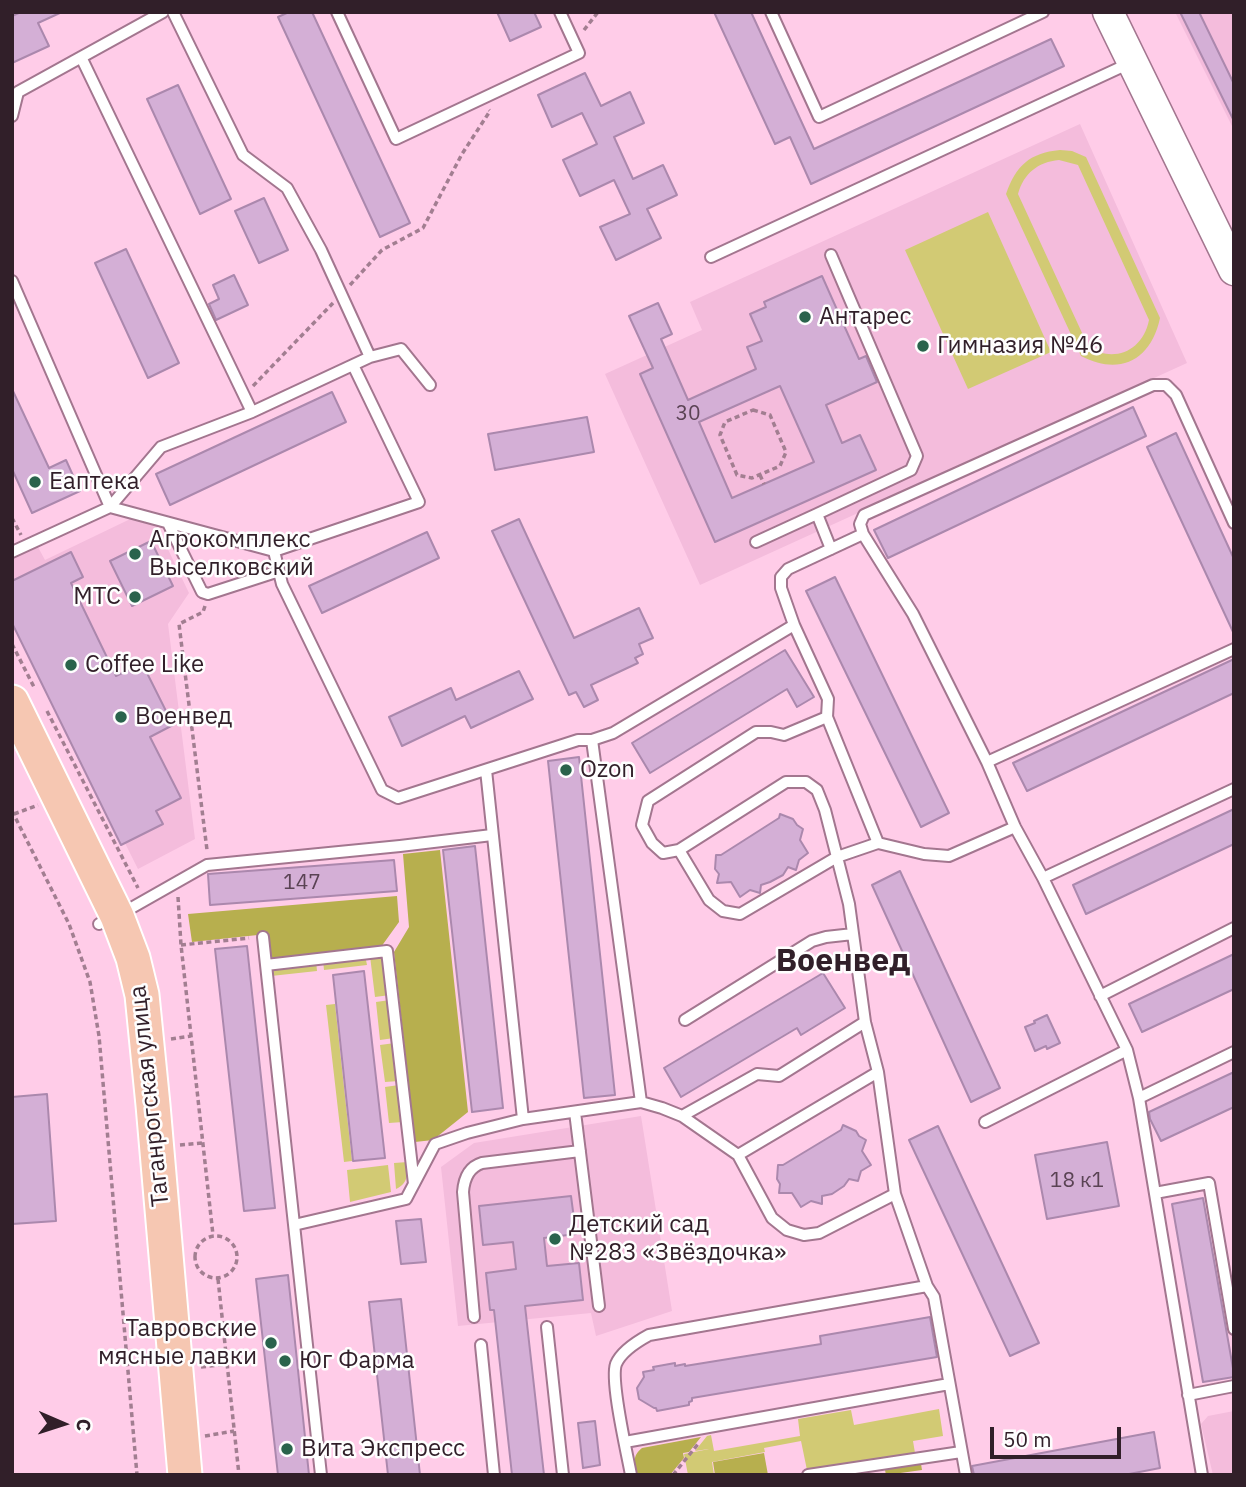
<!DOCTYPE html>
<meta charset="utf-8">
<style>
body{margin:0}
#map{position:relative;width:1246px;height:1487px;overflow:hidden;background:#ffcce8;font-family:"IBM Plex Sans",sans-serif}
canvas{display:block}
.frame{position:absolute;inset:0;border:14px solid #311f29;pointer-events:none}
.north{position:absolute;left:28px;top:1389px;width:70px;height:70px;-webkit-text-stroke:5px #fefefe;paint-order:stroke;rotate:93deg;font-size:19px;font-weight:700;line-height:28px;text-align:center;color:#311f29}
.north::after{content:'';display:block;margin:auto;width:24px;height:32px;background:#311f29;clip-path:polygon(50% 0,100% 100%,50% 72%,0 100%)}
.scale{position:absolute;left:990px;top:1427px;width:131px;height:32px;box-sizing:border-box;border:4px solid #311f29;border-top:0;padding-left:9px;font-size:21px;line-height:24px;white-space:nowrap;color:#311f29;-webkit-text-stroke:5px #fefefe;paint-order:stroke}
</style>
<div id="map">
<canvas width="1246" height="1487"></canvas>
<div class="frame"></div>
<div class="north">С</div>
<div class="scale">50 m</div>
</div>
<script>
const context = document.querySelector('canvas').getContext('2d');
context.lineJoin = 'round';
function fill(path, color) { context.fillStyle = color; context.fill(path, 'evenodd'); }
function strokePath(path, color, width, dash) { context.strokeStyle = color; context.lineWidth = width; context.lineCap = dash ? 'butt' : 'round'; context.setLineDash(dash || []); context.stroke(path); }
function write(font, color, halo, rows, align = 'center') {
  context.font = font + ' "IBM Plex Sans",sans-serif'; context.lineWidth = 5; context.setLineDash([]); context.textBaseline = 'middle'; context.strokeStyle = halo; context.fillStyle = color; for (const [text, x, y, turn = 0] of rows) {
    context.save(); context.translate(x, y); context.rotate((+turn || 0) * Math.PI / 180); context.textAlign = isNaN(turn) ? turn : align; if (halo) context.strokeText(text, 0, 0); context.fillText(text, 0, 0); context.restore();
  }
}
const built = new Path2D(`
 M1175,12H1234V130Z
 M1080,124L1187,363L700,585L605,374L702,330L690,302Z
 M149,510L189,593L168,624L195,839L138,869L12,618V547L33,538L45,560Z
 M641,1116L672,1311L596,1336L591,1313L458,1326L441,1167L474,1143Z
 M1234,1411V1475H1213L1201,1424L1208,1416Z`);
const green = new Path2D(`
 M1060,150L1072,151L1086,157L1160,318C1151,361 1119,376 1081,356L1006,194C1016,166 1029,153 1060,150ZM1059,160L1078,165L1149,320C1143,350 1116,363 1089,348L1018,194C1024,173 1038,162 1059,160Z
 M988,212L1051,352L968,389L905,250Z
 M365,955L367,965L324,970L323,960Z
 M370,956H379L384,958L390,995L375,997Z
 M316,961L317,971L271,976L270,966Z
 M390,1000L394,1038L380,1040L376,1002Z
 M335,1004L352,1161L344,1162L326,1005Z
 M395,1043L399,1081L385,1082L380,1045Z
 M399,1085L403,1122L389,1123L385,1087Z
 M408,1162C408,1173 408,1184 396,1189L394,1163Z
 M388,1165L391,1192L350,1202L347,1170Z
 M939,1409L943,1436L913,1441L915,1453L807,1470L801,1441L764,1448L765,1452L712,1462L714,1475H688L684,1454L709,1449L695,1451L707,1436L711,1435L714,1451L800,1436L798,1419L851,1410L854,1425Z`);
const forest = new Path2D(`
 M440,850L468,1112L433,1140L415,1142L394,952L409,927L403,854Z
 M397,896L399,922L381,947L270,958L267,934L192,942L188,914Z
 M701,1437L689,1452L683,1453L684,1458L670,1475H637C634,1464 632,1456 642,1448Z
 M764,1453L768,1475H715L713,1462Z
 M921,1464L922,1470L886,1475L885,1470Z`);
const building = new Path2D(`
 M21,12H62L38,23L49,46L12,63V16Z
 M289,12H312L410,223L380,237L278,17Z
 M497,12H534L541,27L510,41Z
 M714,12H751L814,149L1051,39L1064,66L811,184L790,137L775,144Z
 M1180,12H1199L1234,84V121Z
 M585,73L601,106L630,92L644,123L614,137L633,179L663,165L677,195L647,209L661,238L616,260L600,227L630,214L614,180L580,196L563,160L597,144L582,113L552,127L538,95Z
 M178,85L231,199L200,214L147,99Z
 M264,198L288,250L259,263L235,211Z
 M126,249L179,363L148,378L95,263Z
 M234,275L248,305L216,320L209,304L219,299L213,285Z
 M822,276L859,359L866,356L877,382L826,405L842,443L860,435L876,470L715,542L640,374L653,368L629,316L658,303L672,334L661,339L688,400L756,369L747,347L762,341L750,314L766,307L764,302ZM780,386L814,462L732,498L699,422Z
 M12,389L49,468L66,460L80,491L32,513L12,469Z
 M332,392L346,422L170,505L156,474Z
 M1133,407L1146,436L888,558L874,530Z
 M587,417L594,452L495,470L488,434Z
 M1176,433L1234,559V634L1147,447Z
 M519,519L574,638L639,608L653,638L639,644L643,654L635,658L638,663L591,685L598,700L584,707L576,692L569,695L492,531Z
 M427,532L439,558L322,613L309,586Z
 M151,541L173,586L132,606L110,561Z
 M71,552L83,577L71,583L116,676L142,663L173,725L150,737L181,798L156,811L163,824L121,845L12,623V581Z
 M835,577L949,813L921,827L806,591Z
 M785,650L814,697L797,707L787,689L650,773L632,743Z
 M1234,659V693L1027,791L1013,763Z
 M519,671L533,699L471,728L465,716L402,746L389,717L451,688L456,700Z
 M579,757L615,1095L584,1098L548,761Z
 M1234,809V844L1086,914L1073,885Z
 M780,814L793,819L797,825L803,829L800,840L808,853L799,860L796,870L788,867L783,875L770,882L761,885L760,893L750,890L740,897L731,882L717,883L719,874L715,869L716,855H721L779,818Z
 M475,846L503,1108L472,1112L443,850Z
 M394,860L397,891L210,905L208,874Z
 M900,871L1000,1088L971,1102L872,885Z
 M247,946L275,1208L244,1211L215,949Z
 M1234,954V989L1142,1032L1129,1004Z
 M364,971L385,1158L353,1161L333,975Z
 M823,973L845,1008L801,1035L797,1028L681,1097L664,1068Z
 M1047,1015L1060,1043L1047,1049L1046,1046L1035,1051L1025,1027L1035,1023L1034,1021Z
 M1234,1072V1107L1161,1141L1150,1119L1149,1112Z
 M47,1094L56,1221L12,1224V1097Z
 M843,1125L856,1131L859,1136L866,1140L862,1151L871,1165L861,1171L858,1181L849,1179L844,1186L832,1194L822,1196V1204L811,1201L801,1207L792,1193H779L780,1184L777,1179L778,1165H783L841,1130Z
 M938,1126L1039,1343L1010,1356L909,1140Z
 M1107,1142L1119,1206L1047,1219L1035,1155Z
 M571,1196L576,1234L544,1238L547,1266L579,1263L583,1300L525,1306L544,1475H512L494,1310H490L486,1273L516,1269L513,1242L483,1245L479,1206Z
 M1203,1198L1234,1374V1377L1203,1382L1172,1204Z
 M421,1219L426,1262L401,1264L396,1221Z
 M288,1275L309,1475H278L256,1279Z
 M401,1299L420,1475H388L369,1302Z
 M930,1317L937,1357L692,1398V1401L689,1402V1405L657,1411L656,1408H654L639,1399L637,1388L644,1377L643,1372L654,1370L653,1367L675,1363V1366L685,1364V1366L821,1344L820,1336Z
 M595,1421L600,1465L583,1468L578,1423Z
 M1154,1432L1160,1468L1124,1475H974L972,1466Z`);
const path = new Path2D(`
 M584,30L598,12
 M350,285L382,250L423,228L462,154L490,111L489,110
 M253,386L333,303
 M753,410L770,415L786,452L780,466L752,478L737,475L720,435L725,422Z
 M760,475L764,484
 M12,518L21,535
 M205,606L203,612L179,624L207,850L205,851
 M12,644L35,689
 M47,711L138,888
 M12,811L69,924L90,982L99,1036L137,1475
 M14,814L38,805
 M178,897L181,945L213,1235
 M181,945L249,938
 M171,1039L191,1036
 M180,1145L203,1143
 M195 1257a21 21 0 1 1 42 0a21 21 0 1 1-42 0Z
 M218,1279L239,1475
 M201,1367L227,1364
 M205,1436L234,1431
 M673,1475L698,1444`);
const lane = new Path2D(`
 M173,12L243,155L287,188L321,250L370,357L252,412
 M337,12L396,139L579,53L560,12
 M771,12L819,117L1043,12
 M12,116L18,92L163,12
 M711,257L1130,63
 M12,281L110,507L161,447L252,412L81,57
 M370,357L401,349L430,385
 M817,514L911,470L917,456L831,255
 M168,523L202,592L208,594L279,571
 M756,542L817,514L831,549
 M274,551L419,502L353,365
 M12,552L110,507L274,551L282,584L382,790L398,798L578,740H592L613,733L794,625L781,588V577L788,569L863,534
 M794,625L828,699L827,717L878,843
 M827,717L784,735L771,732H756L648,801L642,825L652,843L663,853L679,850L786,782H806L817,790L825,810L849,904L865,1022L878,1072L895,1194L927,1286
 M987,762L1234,649
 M486,770L523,1119
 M679,850L709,900L723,911L740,914L837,857L878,843L924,854L949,856L1015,827
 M1043,878L1234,789
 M99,924L126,911L207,865L400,846L492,835
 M263,937L321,1475
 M266,965L387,951L414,1184
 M1100,996L1234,928
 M685,1020L812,941L826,937L853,934
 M1139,1098L1234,1052
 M641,1102L662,1108L682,1116L738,1155L772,1218L787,1230L804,1235L819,1233L895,1194
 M575,1112L599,1306
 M682,1116L757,1074L779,1076L865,1022
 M985,1122L1127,1050
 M738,1155L878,1072
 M1155,1193L1209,1183L1234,1329
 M294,1225L406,1199L435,1144L467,1133L523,1119L641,1102L592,740
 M474,1317L463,1192C464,1179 469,1167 482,1163L580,1151
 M547,1327L563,1475
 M481,1345L494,1475
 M1188,1395L1234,1386
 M625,1442L949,1384
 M631,1475C627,1453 610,1381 616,1364C621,1352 638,1341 649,1335L927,1286L934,1297L966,1475
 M808,1475L961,1452
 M1202,1475L1139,1098L1127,1050L1043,878L1015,827L987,762L913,614L863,534L860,524L864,515L1153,385H1166L1176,395L1234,523`);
const secondary = new Path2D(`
 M1108,12L1234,270`);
const primary = new Path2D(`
 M12,702L117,916L133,958L142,995L153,1105L185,1475`);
const markers = [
 [805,317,7,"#2a634c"],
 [923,346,7,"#2a634c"],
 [35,482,7,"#2a634c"],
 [135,554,7,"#2a634c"],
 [135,597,7,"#2a634c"],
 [71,665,7,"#2a634c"],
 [121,717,7,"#2a634c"],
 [566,770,7,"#2a634c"],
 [555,1239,7,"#2a634c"],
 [271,1343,7,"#2a634c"],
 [285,1361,7,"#2a634c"],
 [287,1449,7,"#2a634c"]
];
const numberNames = [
 ["30",688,414],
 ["147",302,883],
 ["18 к1",1077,1181]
];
const poiNames = [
 ["Антарес",819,317],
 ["Гимназия №46",937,346],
 ["Еаптека",49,482],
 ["Агрокомплекс",149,540],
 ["Выселковский",149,568],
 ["МТС",121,597,"right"],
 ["Coffee Like",85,665],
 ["Военвед",135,717],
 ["Ozon",580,770],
 ["Детский сад",569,1225],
 ["№283 «Звёздочка»",569,1253],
 ["Тавровские",257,1329,"right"],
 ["мясные лавки",257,1357,"right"],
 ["Юг Фарма",299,1361],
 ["Вита Экспресс",301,1449]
];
const streetNames = [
 ["Таганрогская улица",150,1096,-96]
];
const districtNames = [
 ["Военвед",843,962]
];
fill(built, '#f4bcdc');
fill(green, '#d2ca74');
fill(forest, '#b7af4e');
fill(building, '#d4afd6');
strokePath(building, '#ab88ad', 2);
strokePath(lane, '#a3768f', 14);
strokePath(secondary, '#a3768f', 33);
strokePath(primary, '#fff', 37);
strokePath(path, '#a27e91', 3.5, [5, 3.5]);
strokePath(lane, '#fff', 10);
strokePath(secondary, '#fff', 30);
strokePath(primary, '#f6c7b2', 33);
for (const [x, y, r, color] of markers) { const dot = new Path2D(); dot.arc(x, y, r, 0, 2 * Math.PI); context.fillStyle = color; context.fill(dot); strokePath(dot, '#fefefe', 2.5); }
write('21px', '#5a4354', null, numberNames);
write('24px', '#311f29', '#fefefe', poiNames, 'left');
write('24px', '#311f29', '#fefefe', streetNames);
write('bold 32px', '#311f29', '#fefefe', districtNames);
</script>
